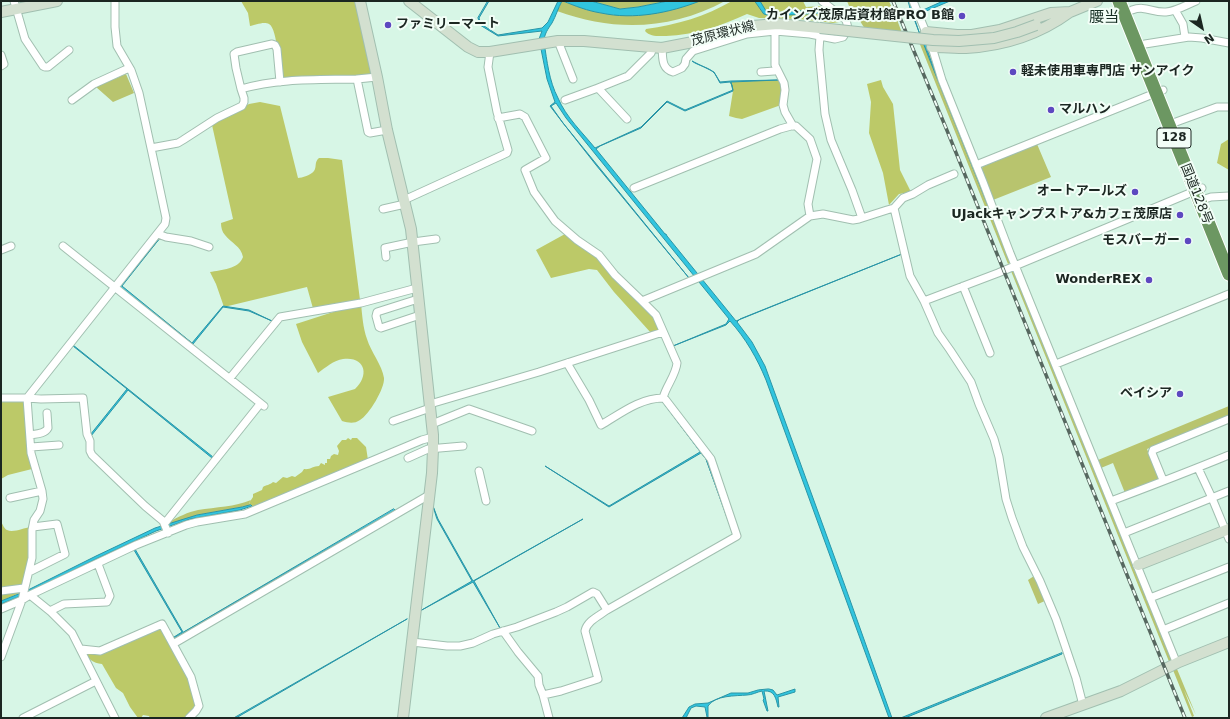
<!DOCTYPE html>
<meta charset="utf-8">
<style>
body{margin:0}
#map{position:relative;width:1230px;height:719px;overflow:hidden;background:#d7f6e6;font-family:"DejaVu Sans",sans-serif}
canvas{display:block}
.frame{position:absolute;inset:0;border:2px solid #1b2621;pointer-events:none}
.north{position:absolute;left:1182px;top:8px;width:40px;height:40px;-webkit-text-stroke:3px #f2fef7;paint-order:stroke;rotate:146deg;font-size:11px;font-weight:700;line-height:16px;text-align:center;color:#1b2621}
.north::after{content:'';display:block;margin:auto;width:14px;height:18px;background:#1b2621;clip-path:polygon(50% 0,100% 100%,50% 72%,0 100%)}
</style>
<div id="map">
<canvas width="1230" height="719"></canvas>
<div class="frame"></div>
<div class="north">N</div>
</div>
<script>
const context = document.querySelector('canvas').getContext('2d');
context.lineJoin = 'round';
function fill(path, color) { context.fillStyle = color; context.fill(path, 'evenodd'); }
function strokePath(path, color, width, dash) { context.strokeStyle = color; context.lineWidth = width; context.lineCap = dash ? 'butt' : 'round'; context.setLineDash(dash || []); context.stroke(path); }
function write(font, color, halo, rows, align = 'center') {
  context.font = font + ' "DejaVu Sans","Noto Sans JP",sans-serif'; context.lineWidth = 4; context.setLineDash([]); context.textBaseline = 'middle'; context.strokeStyle = halo; context.fillStyle = color; for (const [text, x, y, turn = 0] of rows) {
    context.save(); context.translate(x, y); context.rotate((+turn || 0) * Math.PI / 180); context.textAlign = isNaN(turn) ? turn : align; if (halo) context.strokeText(text, 0, 0); context.fillText(text, 0, 0); context.restore();
  }
}
const green = new Path2D(`
 M562,1L588,10L601,13L615,15H629L668,11L700,1H725C672,30 614,32 557,11Z
 M591,1H668L638,7L620,9Z
 M843,11C851,12 856,16 864,18C873,21 887,21 896,17L902,33L865,29L860,21Z
 M919,42L927,44L934,70L930,58L926,44L925,45L929,58L1012,262L1008,264Z
 M126,74L134,93L113,102L96,87Z
 M1037,144L1051,177L993,200L981,170L983,166Z
 M1014,270L1173,660L1170,664L1011,271Z
 M1229,406V416L1147,449L1159,478L1158,479L1125,493L1113,463L1101,468L1098,460Z
 M251,500L249,503L251,505L247,506L197,515L168,525L169,522C178,517 188,512 198,510C216,507 235,507 251,500Z
 M395,510L396,512L175,640L173,639Z
 M1034,576L1047,600L1038,604L1028,580Z
 M1177,669L1196,715L1184,690L1194,716L1192,717L1173,670Z`);
const forest = new Path2D(`
 M241,1H359L377,77L280,82C279,71 278,29 269,24C264,21 255,25 250,26L248,13Z
 M732,1H803L806,7L821,6L833,14L839,22L833,23L799,19L759,18L747,14C721,26 695,35 666,36C659,36 650,37 645,31L646,29C677,25 706,16 732,1Z
 M847,1H889L894,13C878,18 862,16 849,6Z
 M781,80L782,83L781,105L742,119L736,118L729,116L733,91L730,82Z
 M881,80L883,87L893,104L900,170L911,192L899,194L889,205L883,173L869,133L871,102L867,84Z
 M260,102L280,106L298,178C302,178 311,175 314,171C317,167 314,162 319,158H328L342,160L360,300L314,312L307,287L224,307L216,284L210,272C221,270 239,269 243,257C241,246 231,243 225,235C222,232 221,227 221,223L233,219L212,125L249,104Z
 M1229,139V170L1217,163L1221,144Z
 M565,234L606,264L656,319L659,330L651,333L614,292L597,270L589,269L551,278L536,250Z
 M361,303C362,314 363,328 367,339C371,352 382,365 384,378C385,388 369,415 360,420C354,424 349,423 342,421L328,397L355,389C370,375 365,356 343,359C334,360 325,368 318,373L302,342L296,324Z
 M1,398H27L36,468L8,475L1,479Z
 M348,438L351,440L352,438H357L366,447L368,460L254,508L249,503L253,497V494L262,490L263,487C266,485 270,485 273,482L276,483L283,477L287,478L292,476L295,477L302,472L304,469C310,470 313,466 319,466L321,463L325,465V463H327V459H330L331,456L334,454L338,455L339,451L337,446L342,440H346Z
 M1,522C3,524 4,529 7,530C13,533 24,528 30,527L31,553L22,592L1,601Z
 M161,626L189,676L197,706L186,718H150L149,716L143,715L141,718H138L130,707L123,693L116,688L102,664C93,663 87,659 84,650L98,653Z`);
const water = new Path2D(`
 M488,1H489L479,18L481,24L498,35L542,28L548,22L558,1H562C558,8 556,16 552,23C548,29 544,34 544,42C547,61 549,81 558,98C566,117 582,132 595,148L641,127L667,101L685,110L733,90L732,85L730,82L720,83C718,80 717,77 715,74C710,67 698,66 692,61L714,72L720,82L731,81L778,80L731,82L733,91L685,111L667,102L641,128L600,146L596,149L665,234H666L667,236L736,321L902,254L740,319L737,322L752,342L765,366L845,586L892,718H889L766,380C757,358 746,339 730,321L726,325L673,346L726,324L729,319L566,118L556,103L551,106L563,123L689,278L596,165L563,123L550,106L555,102L547,79L539,39L542,31L498,36L480,25L478,18Z
 M563,1H591L620,9L638,7L668,1H700C669,13 634,20 601,13C588,11 575,6 563,1Z
 M755,1H760L766,11L769,13L846,8C853,9 860,14 867,15C881,19 897,12 910,8L908,1H909L912,8L923,10L943,1H950L924,12L912,11L920,35L925,44H926L927,46L926,47L930,58L1011,261H1010L929,58L911,11C896,17 879,24 863,18C857,16 851,12 845,11C836,11 833,15 823,13L771,16L764,14Z
 M160,238L122,286L192,343L223,306L249,310L272,321L249,311L223,307L193,344L120,287Z
 M73,345L213,457L212,458L128,390L91,436L90,435L127,389L73,346Z
 M662,401L706,459L733,534L706,459L701,453L609,507L545,466L609,506L700,452Z
 M251,505L252,506L240,510L190,519L156,531L98,558L25,594L1,604V601L26,591L96,556L155,528L197,515L242,507Z
 M433,506L438,519L473,581L583,519L474,581L500,628L473,582L420,611L472,581L437,519Z
 M394,509L395,510L174,638V637L182,632L134,550L135,549L183,632Z
 M407,619L236,718H234Z
 M1062,653V654L905,718H901Z
 M769,689L773,690L777,695L795,689V692L778,697L779,707H778C776,699 775,690 764,691L768,711H767L763,700L764,699L762,691C757,692 752,695 747,695C736,696 715,695 708,706V718L707,717L705,707L696,706L691,708L686,718H682L689,707L695,704L708,703L731,693H748L758,690Z`);
const street = new Path2D(`
 M14,1L25,39L43,66L45,67H48L69,50
 M913,1L932,47L942,80L983,182L1010,253L1177,664
 M1132,10C1146,5 1152,13 1166,12C1177,11 1186,5 1196,1
 M1175,10L1183,24L1185,37
 M775,31V65L784,83L785,90L783,105L785,112L793,126
 M820,36L819,50L825,114L831,140L852,190L862,218
 M558,41L573,79
 M1145,44L1189,37L1202,38L1229,43
 M662,48C663,58 661,68 673,72L682,68L685,64L686,59L693,51L747,34L775,31L810,34L835,39L843,37L845,34L848,28L846,20L822,1
 M1,55L4,64L1,66
 M761,72L774,71L777,69
 M377,77L357,79L368,132L370,133L387,130
 M241,89L236,68L234,54L237,52L272,44L275,45L277,49L280,82
 M72,100L94,84L129,68
 M565,100L598,88
 M498,118L520,114L525,117L546,158L525,170L534,192L555,221L577,240L599,255L615,275L642,301
 M627,119L598,88L628,76L651,53L653,48
 M1176,122L1217,107H1229
 M151,148L178,143L183,140L217,118L242,106L244,102V98L241,89C279,78 319,80 357,79
 M976,165L1163,90
 M634,188L780,129L791,126H796L810,139L817,159L808,204L810,216
 M404,200L507,153L508,150L497,112L488,67L490,52
 M1199,201L1211,197L1229,196
 M894,208L910,276L924,301L938,333L950,350L971,382L979,404L994,439L999,457L1006,499L1012,518L1023,547L1040,581L1056,619L1076,678L1083,705
 M383,209L405,204
 M158,234L166,237L191,241L209,247
 M63,246L264,406
 M1,250L11,246
 M386,257L385,248L413,242L436,239
 M963,286L990,353
 M418,299L377,312L376,316L379,327L381,328L420,315
 M924,301L998,273L1202,188
 M1056,364L1229,294
 M230,378L280,317L361,303L417,288
 M1,398H27L41,399L83,398L87,434L90,441V451L92,455L145,506L163,521L168,533
 M663,398C666,386 676,375 677,363L656,315L642,301L756,254L810,216L823,214L853,220L859,219L887,210L894,208L903,198L913,194L928,185L954,174
 M430,404L539,372L663,332
 M393,421L430,408
 M432,424L469,409L532,431
 M30,435C36,434 45,434 48,428L47,413
 M31,447L59,445
 M408,458L428,449L463,446
 M1198,468L1212,498L1229,539
 M479,471L486,501
 M1163,480L1152,453L1153,450L1229,419
 M10,498L42,491
 M1111,501C1151,486 1190,471 1229,455
 M165,523L260,404
 M1124,533L1229,491
 M29,572L65,554L57,524L33,527
 M1,591L24,588
 M30,595L51,612L72,633L115,718
 M1150,598L1229,567
 M1,609L22,600L30,595L136,545L186,525L197,522L245,514L422,440L433,437
 M50,611L64,604L107,602L110,596L98,564
 M1163,630L1229,603
 M503,631L518,652L538,676L539,685L543,695L549,718
 M412,642L447,646H460L473,643L493,634L517,627L556,612L567,607L593,592L597,594L607,610
 M173,644L429,495
 M81,649L100,651L162,624L191,677L199,706L196,711L189,718
 M1,657L22,600L32,558V530L34,520L40,511L43,499L42,491L31,453L27,398L165,224L166,218L156,171L139,93L131,70L117,46L115,27V1
 M543,695L561,691L598,679L585,631C587,621 599,616 607,610L737,536L711,459L665,399L663,398C640,398 620,414 601,425L589,400L567,363
 M23,718L96,681`);
const secondary = new Path2D(`
 M360,1L377,77L387,130L411,229L433,435V449L432,473L403,718
 M409,1L468,47L478,52H490L558,41H584L662,48L693,42L739,28L752,26L778,24L820,28
 M1,12L57,1
 M1063,15L1097,1
 M926,32L957,35H972L1000,30L1051,13L1070,12
 M932,47C943,47 955,48 966,48C1003,46 1040,34 1070,12
 M1138,565L1229,529
 M1046,718L1121,691L1179,662L1229,642`);
const highway = new Path2D(`
 M1119,1L1229,274`);
const rail = new Path2D(`
 M893,1L946,128L1185,718`);
const secondaryBridge = new Path2D(`
 M820,28L933,40L959,41L994,38L1017,32L1036,25`);
const markers = [
 [962,16,4,"#5d48c0"],
 [388,25,4,"#5d48c0"],
 [1013,72,4,"#5d48c0"],
 [1051,110,4,"#5d48c0"],
 [1135,192,4,"#5d48c0"],
 [1180,215,4,"#5d48c0"],
 [1188,241,4,"#5d48c0"],
 [1149,280,4,"#5d48c0"],
 [1180,394,4,"#5d48c0"]
];
const shields = [
 [1174,138,34]
];
const shieldNames = [
 ["128",1174,138]
];
const poiNames = [
 ["カインズ茂原店資材館PRO B館",954,16],
 ["ファミリーマート",396,25,"left"],
 ["軽未使用車専門店 サンアイク",1021,72,"left"],
 ["マルハン",1059,110,"left"],
 ["オートアールズ",1127,192],
 ["UJackキャンプストア&カフェ茂原店",1172,215],
 ["モスバーガー",1180,241],
 ["WonderREX",1141,280],
 ["ベイシア",1172,394]
];
const streetNames = [
 ["茂原環状線",723,34,-14],
 ["国道128号",1196,194,68]
];
const quarterNames = [
 ["腰当",1104,18]
];
fill(green, '#b8c46e');
fill(forest, '#bcc968');
fill(water, '#31c5df');
strokePath(water, '#2a95a6', 1);
strokePath(street, '#a1bfb0', 9);
strokePath(secondary, '#a1bfb0', 12);
strokePath(highway, '#fff', 15);
strokePath(street, '#fff', 7);
strokePath(secondary, '#d3e0d0', 10);
strokePath(highway, '#6c9762', 13);
strokePath(rail, '#576860', 3.5);
strokePath(rail, '#f2fef7', 2, [6]);
strokePath(secondaryBridge, '#a1bfb0', 12, []);
strokePath(secondaryBridge, '#d3e0d0', 10);
for (const [x, y, r, color] of markers) { const dot = new Path2D(); dot.arc(x, y, r, 0, 2 * Math.PI); context.fillStyle = color; context.fill(dot); strokePath(dot, '#f2fef7', 1.5); }
for (const [x, y, w] of shields) { const box = new Path2D(); box.roundRect(x - w / 2, y - 10, w, 20, 3); context.fillStyle = '#f2fef7'; context.fill(box); strokePath(box, '#1b2621', 1); }
write('bold 12px', '#1b2621', null, shieldNames);
write('bold 13px', '#1b2621', '#f2fef7', poiNames, 'right');
write('13px', '#1b2621', '#f2fef7', streetNames);
write('15px', '#173025', '#f2fef7', quarterNames);
</script>
